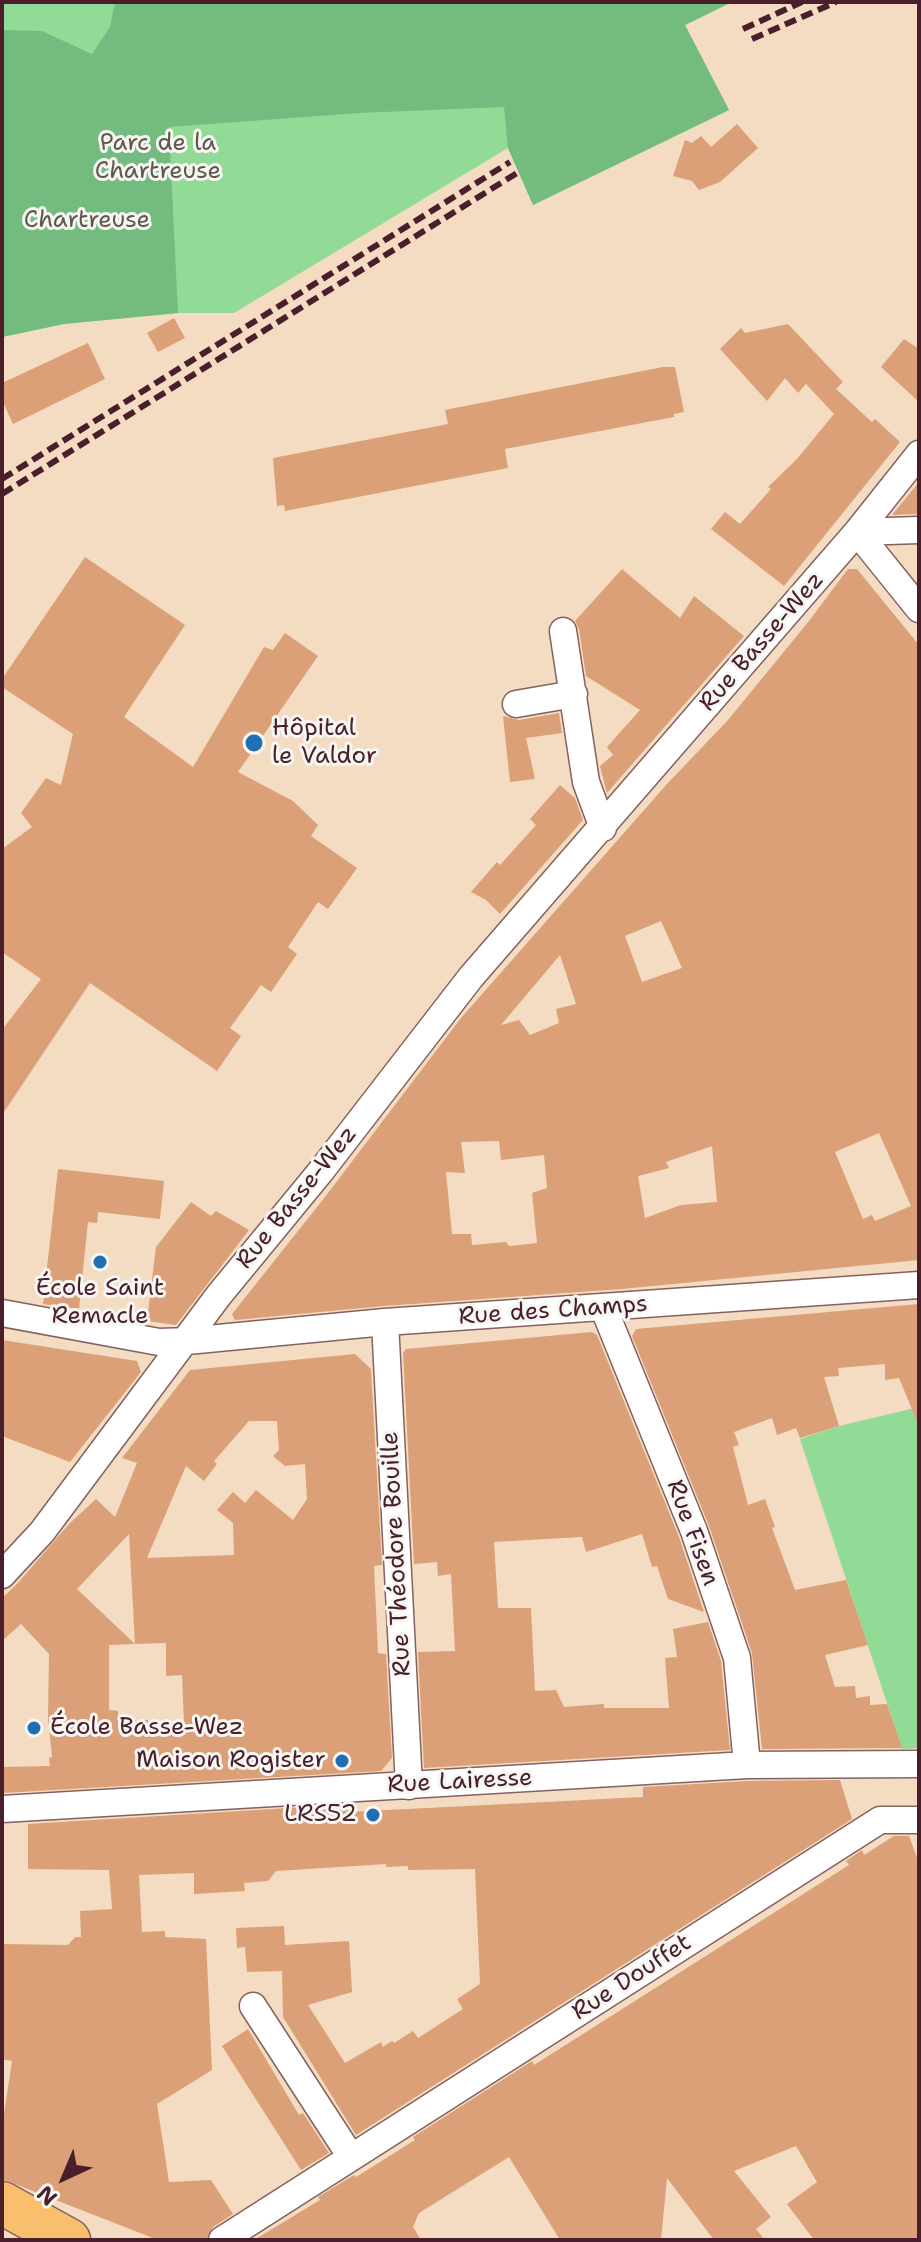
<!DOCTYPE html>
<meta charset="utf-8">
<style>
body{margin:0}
#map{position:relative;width:921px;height:2242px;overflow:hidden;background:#f3dcc1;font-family:"Shantell Sans",sans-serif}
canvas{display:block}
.frame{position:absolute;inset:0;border:4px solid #4a1f2b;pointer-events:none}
.north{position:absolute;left:24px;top:2138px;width:80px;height:80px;-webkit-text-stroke:6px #f6f6f2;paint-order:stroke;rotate:224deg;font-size:22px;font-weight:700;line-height:32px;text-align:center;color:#4a1f2b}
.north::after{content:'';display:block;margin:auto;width:28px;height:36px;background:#4a1f2b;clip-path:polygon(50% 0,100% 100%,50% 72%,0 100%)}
</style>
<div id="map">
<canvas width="921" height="2242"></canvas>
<div class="frame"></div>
<div class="north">N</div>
</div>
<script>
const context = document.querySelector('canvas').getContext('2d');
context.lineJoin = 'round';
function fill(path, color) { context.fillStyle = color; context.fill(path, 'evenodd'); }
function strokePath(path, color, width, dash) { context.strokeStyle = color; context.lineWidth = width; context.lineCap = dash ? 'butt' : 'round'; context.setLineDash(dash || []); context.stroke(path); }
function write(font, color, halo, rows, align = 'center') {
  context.font = font + ' "Shantell Sans",sans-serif'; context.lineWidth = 6; context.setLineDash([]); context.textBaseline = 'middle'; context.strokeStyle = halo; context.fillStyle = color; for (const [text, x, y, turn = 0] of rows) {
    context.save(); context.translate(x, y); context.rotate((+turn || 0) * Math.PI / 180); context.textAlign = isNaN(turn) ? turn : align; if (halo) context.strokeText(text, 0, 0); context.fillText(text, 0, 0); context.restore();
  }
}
const green = new Path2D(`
 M2,2H732L685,25L729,110L533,205L508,148L234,313H178L64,324L2,337Z
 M919,1407V1748L902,1749L800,1439L839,1426Z`);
const forest = new Path2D(`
 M115,2H732L685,25L729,110L533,205L508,148L504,107L359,113L169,127L178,313L64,324L2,337V30L42,31L92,54L110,27Z`);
const building = new Path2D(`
 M737,124L758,148L720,182L699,190L692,181L673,176L685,140L692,143L701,136L711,147Z
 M174,318L185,338L158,352L147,333Z
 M788,324L843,382L836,389L872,422L875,419L900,442L784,586L711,529L725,512L740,524L771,489L768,487L797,459L834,414L806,384L798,393L785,378L767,401L720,349L741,328L745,333Z
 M904,339L919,349V402L881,367Z
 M88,343L105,379L13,424L2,400V383Z
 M663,367H675L684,412L674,414V417L505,449L508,468L285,511L284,505L277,506L273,458L448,424L445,410Z
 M919,482V514L892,515Z
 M85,557L185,625L124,717L193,767L264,647L273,650L285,633L318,656L238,772L293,801L318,825L311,836L357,868L328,909L318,902L288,947L297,954L271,992L261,985L230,1028L241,1036L217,1071L90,983L2,1115V1030L41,979L2,952V849L32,827L21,813L46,778L61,785L73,734L2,687V679Z
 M622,569L680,618L694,596L744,636L607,793L600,766L613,755L607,747L640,710L586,676L579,629L575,621Z
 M848,569H857L919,645V1260L622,1289L384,1306L235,1320L232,1314L325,1197L461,1018L667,784L728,720L809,621ZM661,921L682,968L642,982L625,936ZM560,955L576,1004L556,1009L559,1023L530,1035L519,1020L501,1025ZM879,1133L911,1206L875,1221L872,1215L863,1219L835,1152ZM499,1141L501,1160L544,1155L547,1188L532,1193L537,1243L509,1246L506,1242L472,1245L471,1234H452L446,1172L465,1173L461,1142ZM712,1146L717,1202L681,1205L645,1218L638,1176L669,1168L666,1162Z
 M559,713L562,733L526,738L535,779L510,782L503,716L519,720Z
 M560,785L575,798L583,820L500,914L486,900L471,892L497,862L500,865L536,825L530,819Z
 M58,1169L164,1181L160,1219L98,1212L97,1223L88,1222L79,1309L43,1304Z
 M191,1202L211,1216L216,1211L249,1230L176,1325L147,1321L156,1247Z
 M919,1304V1426L899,1378L885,1380V1364L838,1368L839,1376L824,1377L839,1426L800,1438L796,1428L777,1435L772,1418L734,1432L739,1445L733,1447L748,1505L765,1499L775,1527L772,1528L795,1590L846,1580L868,1645L825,1655L835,1687L855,1686L856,1698L870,1696V1705L887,1704L902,1748L762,1749L752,1653L709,1526L632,1336L636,1329Z
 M592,1332L597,1335L679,1537L704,1612L668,1599L657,1566L652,1567L642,1534L586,1552L582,1537L494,1542L498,1608H531L535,1691L556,1690L564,1707L604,1704V1708H669L665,1658L677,1657L673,1629L708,1622L721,1661L730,1750L424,1768L418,1652L455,1651L451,1574L438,1576L437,1562L414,1564L403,1353L406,1349Z
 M2,1340L137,1361L141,1372L70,1462L2,1436Z
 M355,1354L371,1369L382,1565L374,1566L378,1653L386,1654L392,1758L381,1771L2,1793V1767L50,1766L49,1758L52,1757L48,1717L49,1654L21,1624L2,1641V1598L17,1584L69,1524L96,1499L115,1517L137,1463L122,1458L190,1370ZM249,1421H277L279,1450L273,1456L285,1466L305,1464L307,1499L293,1520L256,1490L245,1503L233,1492L217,1510L233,1523L234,1555L147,1558L186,1466L204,1481L217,1464L214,1461ZM129,1534L135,1644L166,1643V1676L182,1675L184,1723L149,1724L148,1720L118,1721V1711L109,1710V1645L135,1644L77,1589Z
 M840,1780L852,1819L356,2135L283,2017L282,1971L247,1972L245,1947L237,1948L236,1928L284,1926L285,1945L349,1941L352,1992L308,2005L345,2063L381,2042L383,2047L392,2041L394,2043L413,2031L418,2038L463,2009L457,1999L480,1984L475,1869L408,1870V1866L386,1867V1864L276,1871L268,1881L244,1883L245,1891L194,1894V1873L139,1875L142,1932L165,1931V1937L206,1939L212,2070L157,2104L169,2182L211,2180L233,2214L213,2227L206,2240H158L2,2179V2128L12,2061L2,2059V1944L68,1945L75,1937H81L80,1911L112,1909L109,1870L28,1869V1824L354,1804L348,1812L643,1797V1787L748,1781Z
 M894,1836H909L919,1863V2240H814L787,2204L817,2182L796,2146L734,2171L771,2217L756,2229L765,2240H714L667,2178L661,2240H560L509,2157L419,2213L413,2227L421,2240H254L320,2200L318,2197L354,2175L356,2177L415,2140L413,2137L532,2061L534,2065L849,1865L846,1861L862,1850L864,1855Z
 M248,2029L299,2115L303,2113L329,2153L301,2170L222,2046Z`);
const minor = new Path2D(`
 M857,532L919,609
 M857,532L919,530
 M563,631L586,782L603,828
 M516,704L574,694
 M604,1309L694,1531L737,1658L747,1765
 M2,1313L159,1342L187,1341L385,1322L919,1285
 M385,1322L409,1786
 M2,1575L42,1532L219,1295L321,1171L471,977L857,532L919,454
 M2,1809L747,1765L919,1764
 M253,2006L351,2157
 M222,2240L880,1820H919`);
const primary = new Path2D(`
 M2,2203L69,2240`);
const rail = new Path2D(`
 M743,29L802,2
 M752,39L836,2
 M2,479L510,162
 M2,494L517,173`);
const markers = [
 [254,743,10,"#1f6fb2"],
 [100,1262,8,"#1f6fb2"],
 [34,1728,8,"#1f6fb2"],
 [342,1761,8,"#1f6fb2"],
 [373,1815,8,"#1f6fb2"]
];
const parkNames = [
 ["Parc de la",158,144],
 ["Chartreuse",158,172],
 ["Chartreuse",87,221]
];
const streetNames = [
 ["Rue Basse-Wez",762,642,-49],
 ["Rue Basse-Wez",297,1198,-51],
 ["Rue des Champs",553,1311,-4],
 ["Rue Fisen",692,1533,70],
 ["Rue Théodore Bouille",397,1554,-93],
 ["Rue Lairesse",460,1782,-3],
 ["Rue Douffet",632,1978,-33]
];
const poiNames = [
 ["Hôpital",272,729],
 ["le Valdor",272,757],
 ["École Saint",100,1289,"center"],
 ["Remacle",100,1317,"center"],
 ["École Basse-Wez",50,1728],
 ["Maison Rogister",326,1761,"right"],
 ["LRS52",357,1815,"right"]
];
fill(green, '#91db97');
fill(forest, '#74bb80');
fill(building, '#dba077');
strokePath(minor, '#856160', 29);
strokePath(primary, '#856160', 45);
strokePath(minor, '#fff', 26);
strokePath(primary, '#f9bf6d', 42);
strokePath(rail, '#4a1f2b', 6, [12, 6]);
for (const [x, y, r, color] of markers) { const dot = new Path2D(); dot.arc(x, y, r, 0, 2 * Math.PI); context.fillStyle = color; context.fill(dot); strokePath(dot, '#f6f6f2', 3); }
write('24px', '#5f574b', '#f6f6f2', parkNames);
write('24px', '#4a1f2b', '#f6f6f2', streetNames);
write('24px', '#4a1f2b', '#f6f6f2', poiNames, 'left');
</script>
